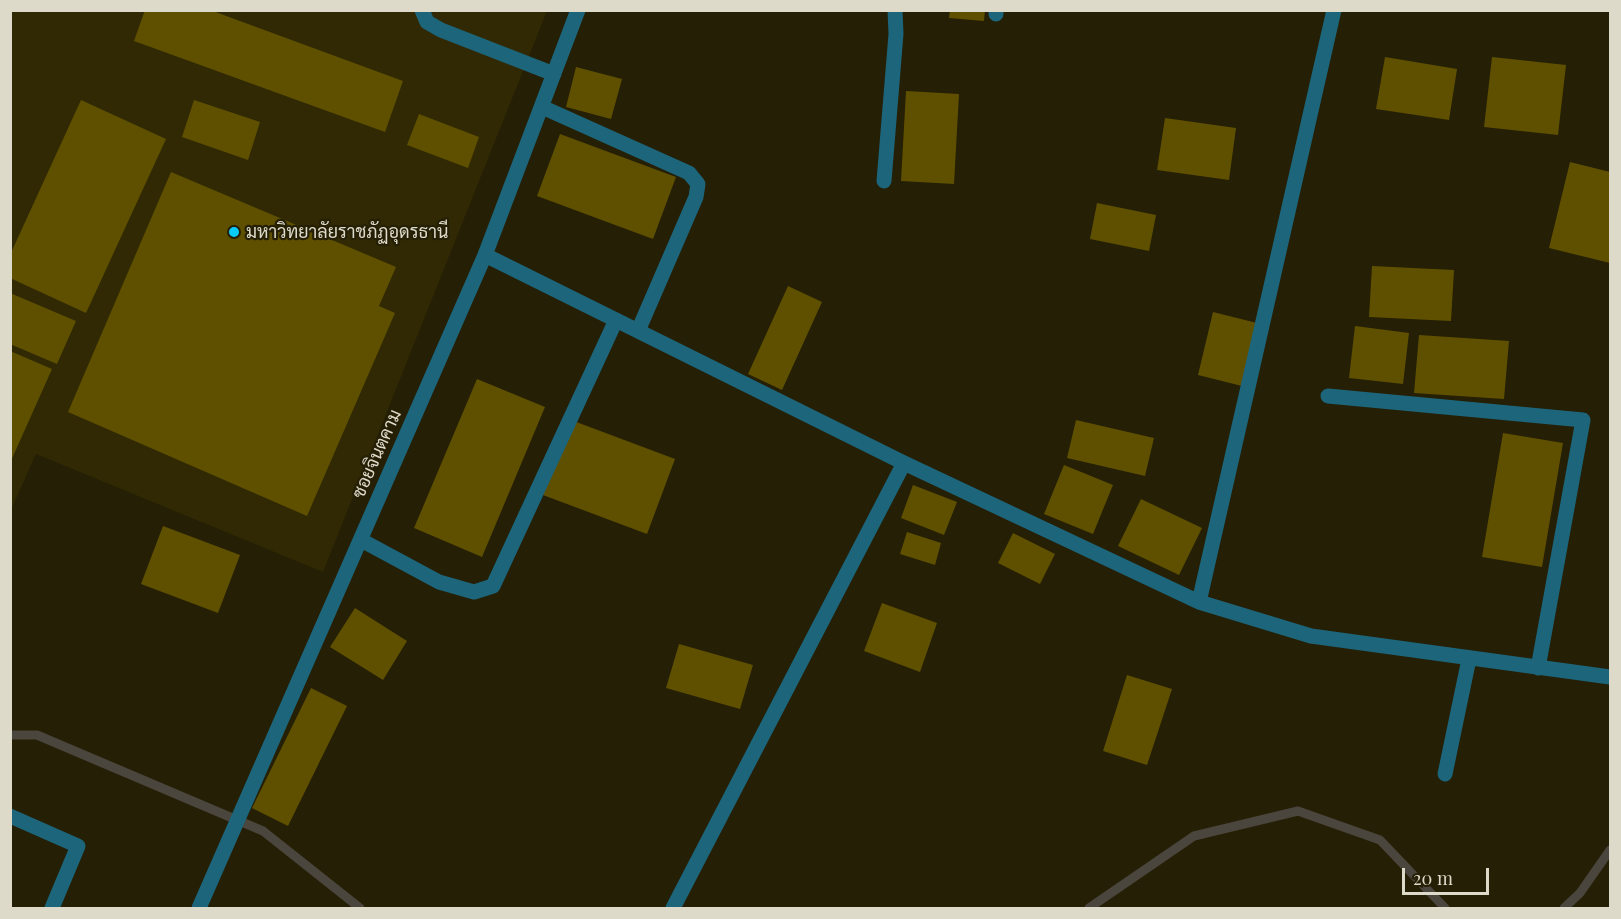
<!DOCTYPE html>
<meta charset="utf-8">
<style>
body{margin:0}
#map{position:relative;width:1621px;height:919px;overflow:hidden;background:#251f05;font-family:"Playfair Display",serif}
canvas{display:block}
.frame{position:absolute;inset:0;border:12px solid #dddaca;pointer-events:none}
.scale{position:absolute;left:1402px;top:868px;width:87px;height:27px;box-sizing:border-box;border:3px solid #dddaca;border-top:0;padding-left:8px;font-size:18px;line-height:21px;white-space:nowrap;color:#dddaca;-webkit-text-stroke:4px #251f05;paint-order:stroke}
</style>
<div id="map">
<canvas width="1621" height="919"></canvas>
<div class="frame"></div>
<div class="scale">20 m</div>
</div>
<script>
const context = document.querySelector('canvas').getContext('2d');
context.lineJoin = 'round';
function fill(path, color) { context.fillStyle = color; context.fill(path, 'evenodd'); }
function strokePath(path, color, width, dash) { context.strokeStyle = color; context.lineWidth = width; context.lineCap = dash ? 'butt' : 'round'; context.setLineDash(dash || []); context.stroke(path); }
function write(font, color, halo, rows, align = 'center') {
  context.font = font + ' "Playfair Display",Sarabun,serif'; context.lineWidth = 4.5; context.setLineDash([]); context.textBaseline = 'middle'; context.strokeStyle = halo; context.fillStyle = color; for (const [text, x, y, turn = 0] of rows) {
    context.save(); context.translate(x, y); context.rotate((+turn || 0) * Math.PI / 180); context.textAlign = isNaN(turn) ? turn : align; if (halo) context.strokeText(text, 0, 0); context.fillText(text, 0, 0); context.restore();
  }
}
const built = new Path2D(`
 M11,11H547L323,572L36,454L11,510Z`);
const stream = new Path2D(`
 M10,735H37L263,831L360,908
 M1089,908L1194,836L1298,811L1380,840L1445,908
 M1564,908L1580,893L1610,850`);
const building = new Path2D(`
 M145,10H210L403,81L385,132L134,41Z
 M950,10H985L984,21L949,18Z
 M1385,57L1457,69L1449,120L1376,109Z
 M1492,57L1566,65L1558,135L1484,127Z
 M576,67L622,79L611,119L566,107Z
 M906,91L959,94L954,184L901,181Z
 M81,100L166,139L86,313L10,278V255Z
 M194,100L260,122L248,160L182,137Z
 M419,114L479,137L468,168L407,145Z
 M1165,118L1236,128L1229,180L1157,170Z
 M560,134L676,177L653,239L537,196Z
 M1570,162L1610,172V263L1549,248Z
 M171,172L396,267L379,306L395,313L307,516L68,412Z
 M1097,203L1156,215L1149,251L1090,239Z
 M1372,266L1454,270L1451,321L1369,317Z
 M788,286L822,302L782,390L748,374Z
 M10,293L76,321L57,364L10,344Z
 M1213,312L1257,323L1242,386L1198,375Z
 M1355,326L1409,333L1403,384L1349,378Z
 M1419,335L1509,341L1504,399L1414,393Z
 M10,351L52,369L10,463Z
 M477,379L545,407L482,557L414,528Z
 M571,420L675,459L647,534L543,495Z
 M1076,420L1154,438L1145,476L1067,458Z
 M1503,433L1563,443L1542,567L1482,557Z
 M1064,465L1113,485L1093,534L1044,514Z
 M913,485L957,502L944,535L901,518Z
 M1141,499L1202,528L1179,575L1118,546Z
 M163,526L240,555L218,613L141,584Z
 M907,532L941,543L935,565L900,554Z
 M1013,533L1055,554L1040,584L998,563Z
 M882,603L937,623L920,672L864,651Z
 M355,608L407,641L383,680L330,647Z
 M679,644L753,665L740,709L666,688Z
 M1127,675L1172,689L1147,765L1103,751Z
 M311,688L347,706L288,826L252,808Z`);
const lane = new Path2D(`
 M884,181L896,34L895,10
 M361,540L439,582L474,592L493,586L616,320`);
const street = new Path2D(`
 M422,10L427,22L441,30L554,74
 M996,14V10
 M542,107L689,173L698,184L696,197L638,331
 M485,255L904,463L1199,602L1311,636L1610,677
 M1328,396L1583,420L1538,668
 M1199,602L1334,10
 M1445,774L1469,659
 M10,816L78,846L52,908
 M199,908L485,255L578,10
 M673,908L904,463`);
const markers = [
 [234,232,6,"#07cbf9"]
];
const poiNames = [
 ["มหาวิทยาลัยราชภัฏอุดรธานี",246,232]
];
const streetNames = [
 ["ซอยจินตคาม",377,454,-66]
];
fill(built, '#302904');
strokePath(stream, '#4a453d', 9);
fill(building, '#5f5000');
strokePath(lane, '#1c657b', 15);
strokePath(street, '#1c657b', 15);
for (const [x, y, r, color] of markers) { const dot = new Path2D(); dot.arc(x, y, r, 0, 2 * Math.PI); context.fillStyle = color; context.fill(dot); strokePath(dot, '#251f05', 2); }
write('18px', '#dddaca', '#251f05', poiNames, 'left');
write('18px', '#dddaca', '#251f05', streetNames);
</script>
